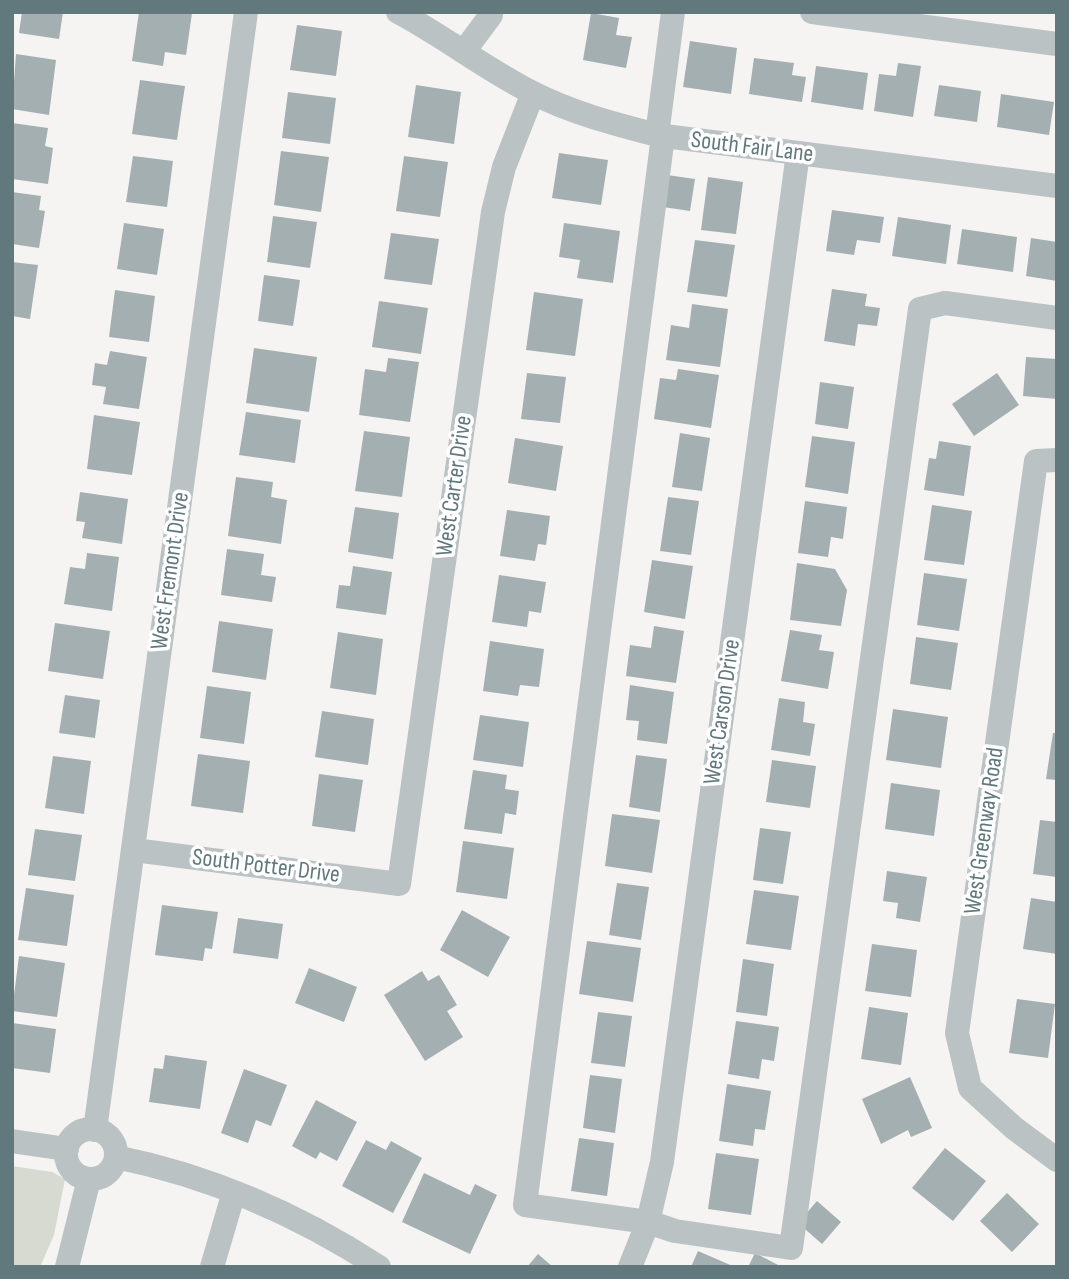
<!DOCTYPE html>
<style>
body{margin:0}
#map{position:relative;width:1069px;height:1279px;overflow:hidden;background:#f5f4f2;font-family:"Sofia Sans Condensed",sans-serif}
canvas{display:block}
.frame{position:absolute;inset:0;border:14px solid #61787c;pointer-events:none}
</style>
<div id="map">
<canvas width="1069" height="1279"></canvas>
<div class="frame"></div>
</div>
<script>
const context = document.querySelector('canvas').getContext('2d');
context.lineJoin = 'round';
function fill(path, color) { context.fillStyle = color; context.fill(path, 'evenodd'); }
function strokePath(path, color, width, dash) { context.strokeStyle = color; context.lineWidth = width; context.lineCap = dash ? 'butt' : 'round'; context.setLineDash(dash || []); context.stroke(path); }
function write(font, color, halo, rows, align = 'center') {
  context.font = font + ' "Sofia Sans Condensed",sans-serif'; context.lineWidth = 7; context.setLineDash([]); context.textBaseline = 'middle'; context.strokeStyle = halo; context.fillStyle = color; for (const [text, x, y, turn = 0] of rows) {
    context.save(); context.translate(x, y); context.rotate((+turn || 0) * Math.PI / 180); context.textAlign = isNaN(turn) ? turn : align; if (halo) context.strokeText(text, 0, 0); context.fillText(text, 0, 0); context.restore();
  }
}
const green = new Path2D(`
 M12,1166L52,1172L65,1179L54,1235L40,1267H12Z`);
const building = new Path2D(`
 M22,12H63L59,39L19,33Z
 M139,12L192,13L186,55L165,52L163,66L132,61Z
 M591,13L619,18L616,35L632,37L626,68L583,60Z
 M297,25L342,31L336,76L290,70Z
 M690,41L737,48L731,94L683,87Z
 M16,54L56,60L49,115L12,109Z
 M754,58L794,63L792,75L806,77L802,102L749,94Z
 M898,63L921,66L913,117L874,111L879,74L896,76Z
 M816,66L868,73L863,110L811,102Z
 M140,80L185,86L177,140L132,134Z
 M416,85L461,92L454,144L408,137Z
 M939,85L981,91L977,122L934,116Z
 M288,92L336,98L330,144L282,138Z
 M1001,94L1054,102L1049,135L997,127Z
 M12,123L48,128L45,146L53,148L48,184L12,179Z
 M281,151L329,157L321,212L274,205Z
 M559,153L608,160L601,205L552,198Z
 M133,156L173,161L167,207L126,202Z
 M404,156L448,162L440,217L396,211Z
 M667,175L695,179L690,211L663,207Z
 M708,177L743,182L736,234L701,230Z
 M12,192L41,196L39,210L45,211L39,248L12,244Z
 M832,210L884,217L880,243L857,240L854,255L826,251Z
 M273,216L317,222L310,268L267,262Z
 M898,217L951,225L946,264L892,256Z
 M124,223L164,229L157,275L117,269Z
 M564,223L620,231L613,283L577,278L580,260L559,257Z
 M962,229L1017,237L1013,272L957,264Z
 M391,233L439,239L432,285L384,279Z
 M1031,238L1057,242V281L1026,276Z
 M695,240L735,245L727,297L687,292Z
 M12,262L38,265L30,319L12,316Z
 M264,275L300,280L293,326L258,321Z
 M832,289L867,294L865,306L880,308L877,326L858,324L855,346L824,341Z
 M115,290L155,296L149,342L109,337Z
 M534,292L583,299L575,356L526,350Z
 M379,301L428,308L421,354L372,347Z
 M692,304L728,309L720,367L666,360L671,325L689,328Z
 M254,348L317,357L309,412L246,403Z
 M110,351L147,357L139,409L103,404L106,387L92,385L95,363L107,365Z
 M1026,357L1057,359V399L1023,396Z
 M388,358L419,362L410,422L359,415L365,369L386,372Z
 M678,369L719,375L711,428L654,419L660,378L676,380Z
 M527,373L566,377L560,423L521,419Z
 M997,373L1019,405L974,436L952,404Z
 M820,382L854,387L848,429L815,424Z
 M246,412L301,420L295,463L239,455Z
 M94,415L140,422L132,475L87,469Z
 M364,431L410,437L402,497L355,491Z
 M680,433L710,438L702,491L672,487Z
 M812,436L855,442L848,494L805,487Z
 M515,438L563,446L556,491L508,483Z
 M939,441L971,446L964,496L924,490L929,458L936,459Z
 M236,477L273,482L271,497L287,500L281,544L228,536Z
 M80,492L128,499L122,544L82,538L85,522L76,521Z
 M668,497L699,501L691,555L660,551Z
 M805,501L847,507L843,539L831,537L828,557L798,553Z
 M932,505L972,511L964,565L924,560Z
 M355,507L399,513L393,559L348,552Z
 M507,510L550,516L546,545L538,544L535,561L500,556Z
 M227,549L264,554L261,575L276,577L272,602L221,595Z
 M87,553L119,557L112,611L64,604L70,567L85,569Z
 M652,560L693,566L685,619L644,612Z
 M797,563L835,569L847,590L841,626L790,620Z
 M353,566L392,572L386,615L336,608L339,585L350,586Z
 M924,573L967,579L959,631L917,625Z
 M499,575L546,582L541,613L529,611L527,627L492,622Z
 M219,621L273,629L266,680L212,672Z
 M55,623L110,631L103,679L48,671Z
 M654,626L684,631L676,683L626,676L630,645L651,648Z
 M790,630L822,635L819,650L834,652L828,689L781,681Z
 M338,632L383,639L376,695L330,688Z
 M916,637L958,643L951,690L910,684Z
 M490,641L544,649L539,687L520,685L518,696L483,691Z
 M630,685L674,692L667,744L637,740L639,721L626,720Z
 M207,686L251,692L244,744L200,738Z
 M65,695L100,700L95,738L59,733Z
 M779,698L805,702L803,722L815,724L810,756L771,750Z
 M893,709L948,717L941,768L886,760Z
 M322,711L374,719L368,765L315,757Z
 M480,715L529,722L523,767L473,760Z
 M1053,733H1057V780L1046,779Z
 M198,754L250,761L243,813L191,806Z
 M636,755L667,759L660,812L629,807Z
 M53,756L91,761L84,814L45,808Z
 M772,760L816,766L810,808L766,802Z
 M473,770L507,775L505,789L519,791L516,815L505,813L502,834L464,829Z
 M319,774L363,780L355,832L312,826Z
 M891,783L940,790L934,836L885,829Z
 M612,814L660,820L652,873L605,866Z
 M1040,820L1057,822V877L1033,874Z
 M760,828L791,832L783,884L753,880Z
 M35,829L82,835L75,881L28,875Z
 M463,841L514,848L507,899L456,892Z
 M887,871L927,877L920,922L896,918L898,903L883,901Z
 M617,883L649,887L641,940L609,935Z
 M26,888L74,895L67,946L18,940Z
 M754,890L799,896L791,950L746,944Z
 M1031,898L1057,902V954L1023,949Z
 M162,905L218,912L212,949L205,948L203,961L155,955Z
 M462,910L510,937L488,977L440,950Z
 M238,918L283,924L278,959L233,953Z
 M587,941L641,948L633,1002L579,994Z
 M872,944L917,950L911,997L865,991Z
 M19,956L65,963L57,1017L12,1011Z
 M743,959L774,964L767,1016L736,1012Z
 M309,968L357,987L344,1022L295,1003Z
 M422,971L428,981L439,975L457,1005L447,1011L463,1037L425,1061L384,995Z
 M1017,999L1055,1004L1048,1058L1009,1053Z
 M869,1007L908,1013L901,1065L861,1059Z
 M598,1012L632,1016L625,1067L591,1063Z
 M736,1021L779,1027L774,1061L762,1059L759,1079L728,1074Z
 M12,1023L56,1029L50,1073L12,1068Z
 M165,1055L207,1061L200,1109L149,1102L154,1068L163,1069Z
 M244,1069L287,1085L271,1126L256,1120L248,1143L221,1133Z
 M590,1075L622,1079L615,1133L583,1128Z
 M910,1077L932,1128L911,1137L908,1130L881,1144L862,1099Z
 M727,1084L771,1091L765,1130L755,1129L753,1146L719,1141Z
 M316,1100L357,1122L337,1161L320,1152L316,1159L292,1146Z
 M579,1138L614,1143L607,1196L571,1191Z
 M366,1140L386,1150L391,1141L422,1158L393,1213L342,1186Z
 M945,1148L986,1181L953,1221L912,1188Z
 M716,1153L759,1159L751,1215L708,1209Z
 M424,1173L470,1195L475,1184L497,1195L470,1254L402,1222Z
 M1007,1193L1039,1224L1012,1252L980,1221Z
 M817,1201L841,1222L822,1244L798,1223Z
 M698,1251L735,1267H691Z
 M755,1253L782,1267H748Z
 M538,1254L553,1267H527Z`);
const minor = new Path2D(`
 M398,12C445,37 487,70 533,93C572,113 615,124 657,135L1057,186
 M812,12L1057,44
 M465,50L491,15
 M657,135L673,12
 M663,136L525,1205L648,1222L675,1231L791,1248L920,309L945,303L1057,318
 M1057,460L1036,461L957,1033L970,1088L1014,1128L1057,1160
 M134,850L399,884L493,212L504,167L533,93
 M66 1154a25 25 0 1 1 50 0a25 25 0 1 1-50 0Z
 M95,1130L246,12
 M12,1141L67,1149
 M116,1157C210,1176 299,1215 379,1267
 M67,1267L89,1179
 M212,1267L234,1192
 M630,1267L648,1222L662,1162L798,153`);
const streetNames = [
 ["South Fair Lane",752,148,7],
 ["West Carter Drive",455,486,-82],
 ["West Fremont Drive",171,571,-82],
 ["West Carson Drive",723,712,-82],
 ["West Greenway Road",985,831,-82],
 ["South Potter Drive",266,867,7]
];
fill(green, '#d7dad1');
fill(building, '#a3afb1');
strokePath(minor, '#bbc2c4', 24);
write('24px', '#61787c', '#fff', streetNames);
</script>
